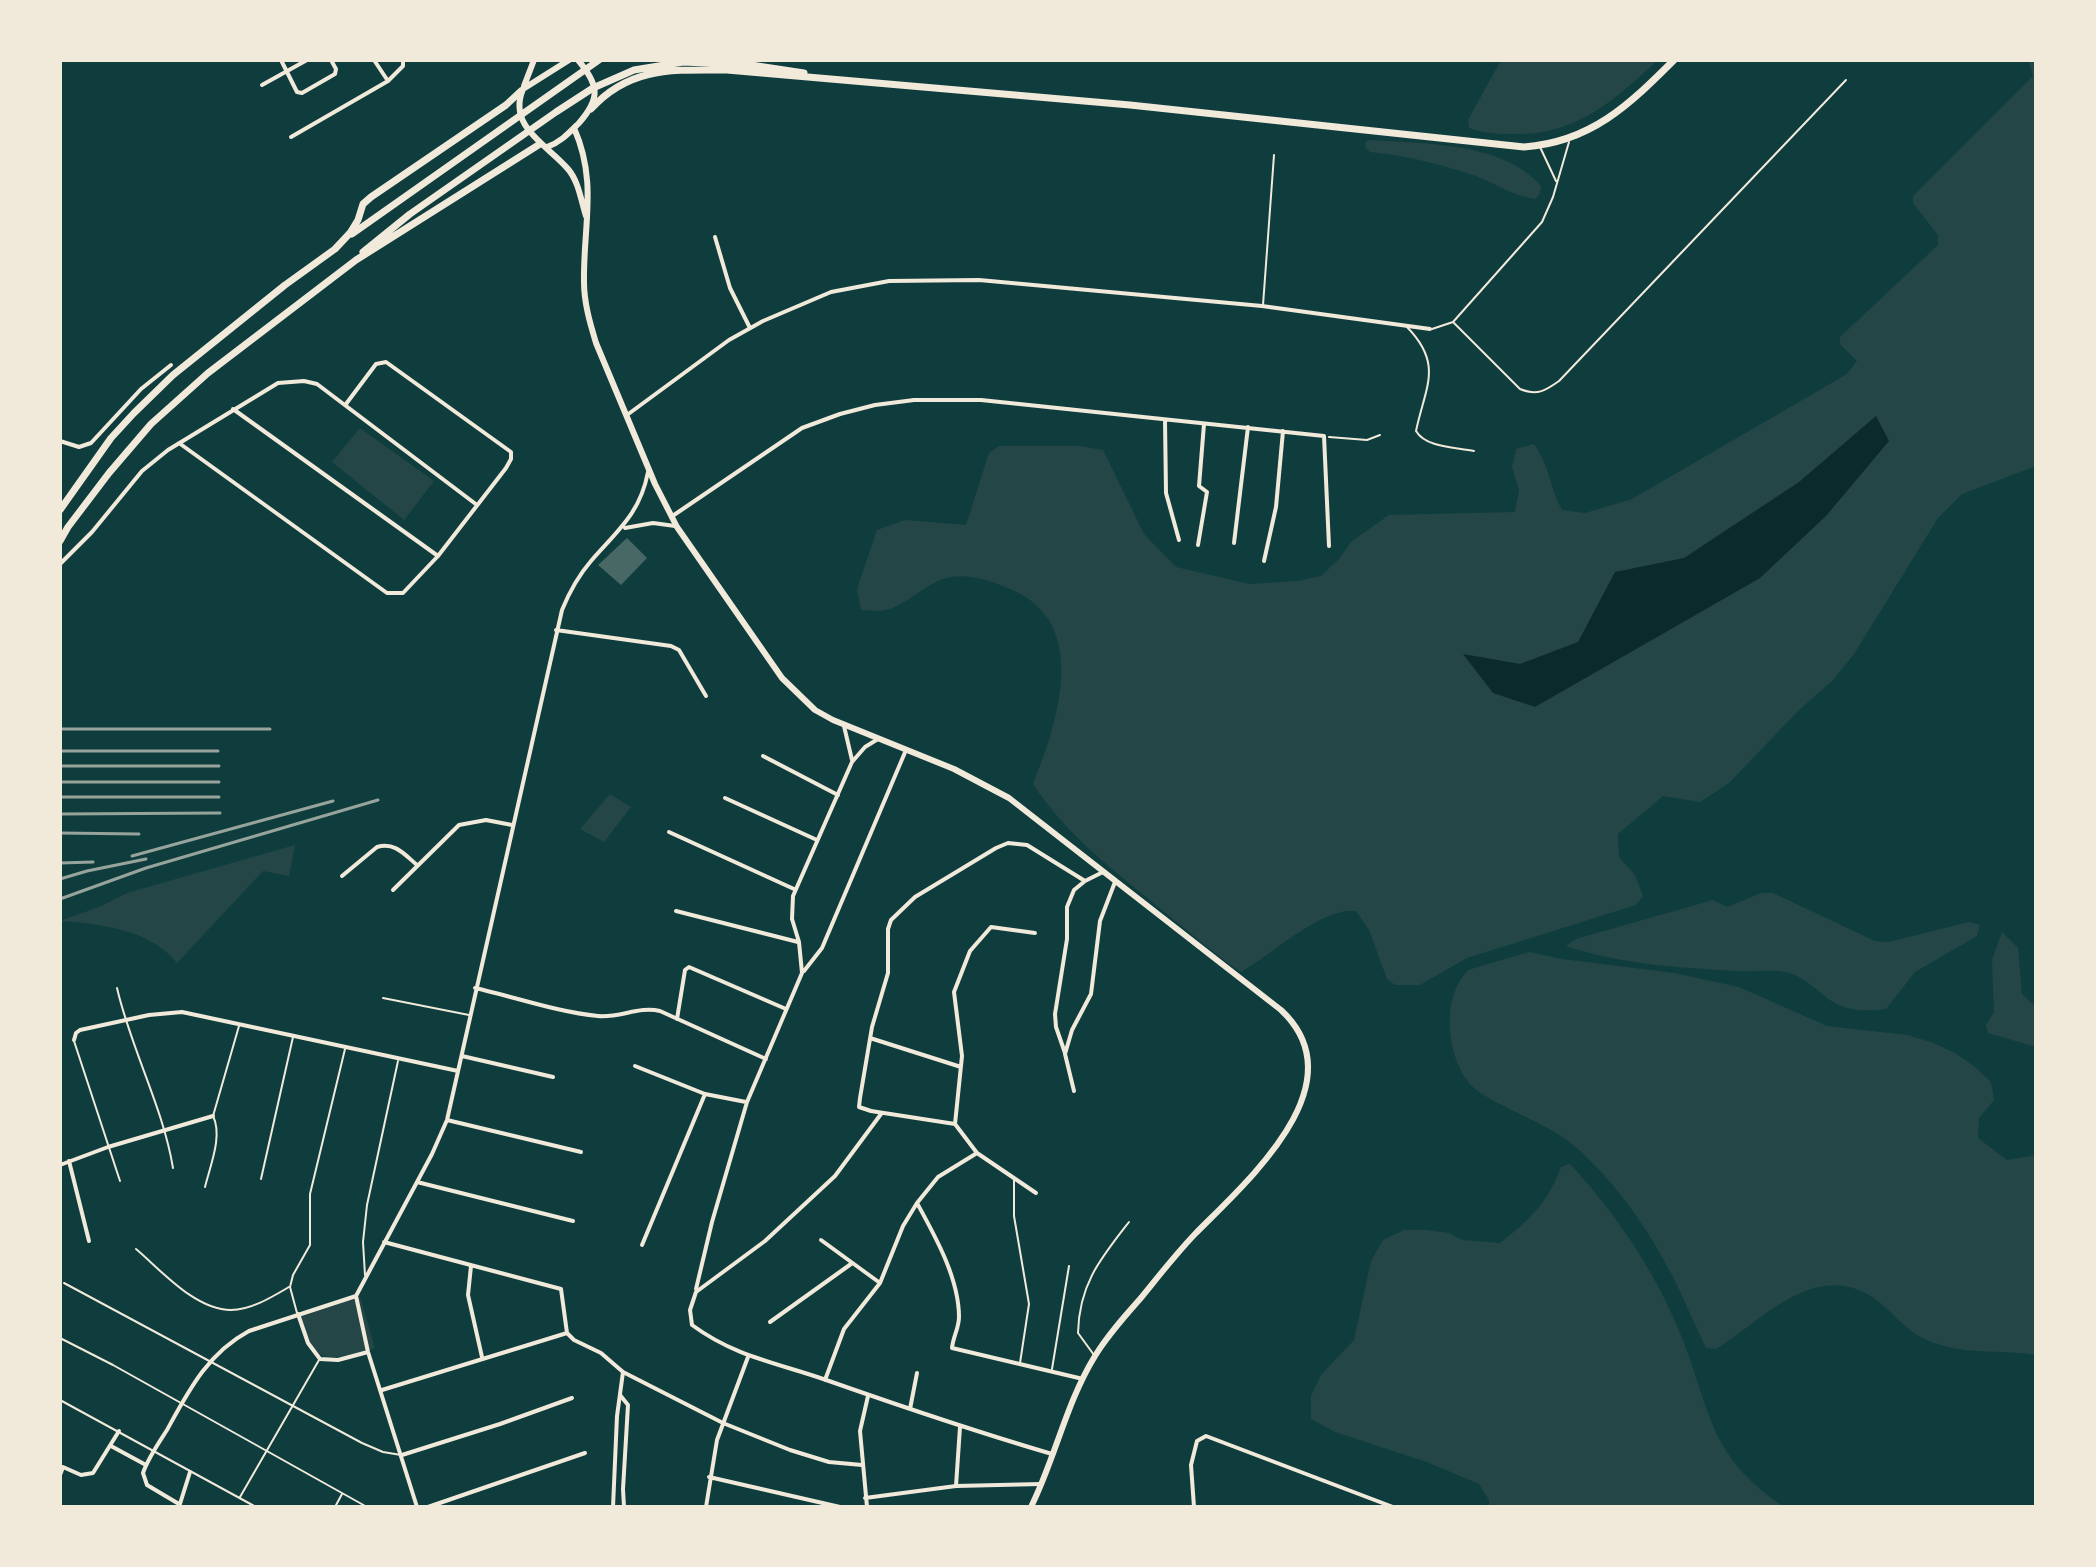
<!DOCTYPE html>
<style>
body{margin:0}
#map{position:relative;width:2096px;height:1567px;overflow:hidden;background:#0f3d3e;font-family:Mulish,sans-serif}
canvas{display:block}
.frame{position:absolute;inset:0;border:62px solid #f1e9da;pointer-events:none}
</style>
<div id="map">
<canvas width="2096" height="1567"></canvas>
<div class="frame"></div>
</div>
<script>
const context = document.querySelector('canvas').getContext('2d');
context.lineJoin = 'round';
function fill(path, color) { context.fillStyle = color; context.fill(path, 'evenodd'); }
function strokePath(path, color, width, dash) { context.strokeStyle = color; context.lineWidth = width; context.lineCap = dash ? 'butt' : 'round'; context.setLineDash(dash || []); context.stroke(path); }
const green = new Path2D(`
 M1501,60H1658C1617,98 1578,134 1519,134C1501,134 1486,134 1469,128L1468,120Z
 M2028,60H2036V466L1962,494L1938,518L1854,654L1832,681L1798,711L1729,783L1700,802L1663,796L1618,834L1619,857L1635,875L1643,896L1636,905L1467,958L1420,985H1395L1387,979L1369,930L1356,911C1324,906 1270,955 1241,972C1213,953 1188,931 1162,910C1116,872 1066,835 1033,784C1057,725 1092,622 1010,589C992,581 971,574 951,577C927,581 909,604 886,610C878,612 869,610 861,610L857,589L877,530L905,520L966,525L989,453L999,446H1080L1103,450L1144,534L1176,567L1249,584L1297,581L1321,576L1338,560L1352,541L1389,515L1515,512L1519,490L1512,467L1516,449L1534,444C1549,464 1550,488 1562,510L1585,513L1632,499L1847,374L1857,361L1840,344V337L1938,245V235L1913,203V196L2033,76Z
 M1372,140C1426,144 1503,142 1541,186L1539,195L1535,199C1514,196 1496,184 1476,176C1442,165 1406,155 1370,152L1365,147L1366,141Z
 M360,428L434,481L404,520L332,462Z
 M610,794L631,807L604,842L580,829Z
 M295,845L289,876L263,871L177,963C150,929 100,924 60,921L99,907L127,893Z
 M1761,893H1773L1875,941L1889,942L1969,922L1980,925L1977,936L1915,972L1886,1009C1862,1012 1841,1011 1822,994C1812,986 1800,975 1786,972C1771,969 1752,972 1736,971C1681,968 1619,964 1566,946L1576,939L1713,900L1727,907Z
 M2002,932L2018,948L2022,994L2036,1007V1047L1988,1033L1986,1025L1994,1012L1992,960Z
 M1529,952L1562,959L1674,973L1739,987L1827,1026L1907,1035L1931,1042L1955,1053L1975,1067L1991,1082L1994,1100L1979,1118L1978,1138L2007,1160L2036,1155V1355C1999,1349 1963,1356 1927,1340C1903,1330 1891,1308 1869,1295C1811,1262 1761,1322 1716,1349L1706,1348C1695,1326 1686,1303 1675,1281C1651,1232 1609,1171 1564,1138C1543,1122 1482,1100 1469,1083C1446,1054 1441,998 1468,970Z
 M1570,1164C1615,1212 1655,1271 1680,1333C1712,1411 1706,1454 1784,1507H1489V1500L1479,1484L1427,1462L1335,1432L1311,1419V1396L1321,1375L1354,1340L1371,1261L1383,1240L1404,1230H1427L1449,1233L1462,1240L1500,1243C1528,1222 1549,1201 1561,1167Z
 M360,1297L375,1348C327,1361 313,1368 300,1313Z`);
const water = new Path2D(`
 M1876,416L1889,441L1826,516L1760,578L1535,707L1493,693L1463,654L1520,664L1578,642L1615,572L1684,558L1799,482Z`);
const building = new Path2D(`
 M627,538L647,558L621,585L598,565Z`);
const path = new Path2D(`
 M1329,437L1367,440L1380,435`);
const service = new Path2D(`
 M1540,147L1556,181
 M1263,305L1274,155
 M1453,322L1520,389C1537,396 1545,391 1559,381L1846,80
 M1407,327C1444,365 1425,387 1416,431C1426,448 1456,447 1474,451
 M1432,329L1453,322L1542,222L1553,197L1569,142
 M117,988C131,1049 163,1107 173,1168
 M383,998L469,1015
 M74,1041L120,1181
 M261,1179L293,1037
 M1014,1180V1216L1029,1304L1020,1363
 M205,1187C210,1166 223,1136 213,1116L239,1026
 M136,1249C161,1270 195,1310 231,1310C251,1310 272,1297 289,1287
 M365,1275L363,1242L367,1205L398,1061
 M64,1283L362,1443L383,1452L401,1455
 M297,1313L290,1287L293,1275L310,1245V1194L345,1049
 M60,1338L113,1365L367,1507
 M1094,1355L1078,1333C1079,1284 1101,1258 1129,1222
 M1052,1369L1069,1266
 M60,1400L256,1507
 M240,1497L319,1360
 M335,1507L342,1494`);
const minor = new Path2D(`
 M281,60L297,92L302,93L335,74L336,69L331,60
 M374,60L388,81
 M262,85L307,60
 M291,137L388,81L403,66V60
 M715,237L730,288L750,328
 M233,409L438,556
 M627,415L729,340L763,321L831,292L889,281L979,280L1262,306L1430,329
 M1165,420L1166,493L1179,540
 M60,441L79,447L91,443L141,389L171,365
 M179,443L387,593H403L438,556L506,468L511,459V452L386,362L376,364L346,404
 M671,517L802,428L840,414L875,405L914,400H981L1324,436L1329,546
 M625,528L653,523L675,526
 M1234,543L1248,427
 M1198,545L1207,492L1199,486L1204,424
 M1264,561L1276,507L1283,431
 M60,564L92,532L142,471L168,450L278,383L304,381L317,384L477,505
 M556,630L671,646L679,650L706,696
 M844,726L852,760
 M763,756L838,795
 M725,798L817,840
 M669,832L794,889
 M342,876L377,847C395,842 404,854 417,865
 M393,890L459,825L486,820L512,825
 M676,911L798,942
 M804,971L822,948L906,750
 M475,988C515,997 557,1012 598,1016C620,1018 639,1006 660,1011L766,1059
 M677,1019L685,970L689,967L786,1009
 M870,1038L961,1067
 M74,1040L76,1033L80,1030L149,1015L182,1012L458,1071
 M1065,1053L1056,1027L1055,1014L1067,939V907L1074,890L1085,881L1103,872
 M462,1056L553,1077
 M635,1066L705,1094L746,1102
 M1074,1091L1065,1054L1072,1030L1091,994L1100,921L1115,882
 M881,1114L835,1176L765,1241L696,1292L690,1310L692,1325C737,1358 779,1363 829,1381C903,1407 977,1432 1052,1454
 M447,1120L581,1152
 M955,1124L962,1056L954,992L970,951L991,927L1035,933
 M69,1161L89,1241
 M60,1165L108,1147L213,1116
 M417,1182L573,1221
 M1036,1193L977,1153L955,1124L871,1111L859,1107L860,1098L872,1027L888,973V929L891,920L915,897L996,848L1008,843L1027,845L1085,881
 M917,1203C935,1236 959,1278 959,1317C959,1328 953,1337 952,1348L1083,1379
 M821,1240L880,1283
 M384,1242L561,1289L567,1333
 M642,1245L705,1094
 M471,1266L468,1295L482,1357
 M696,1289L712,1222L747,1102L802,973L799,942L792,919L793,896L852,762L865,747L878,739
 M298,1314L308,1343L320,1359L338,1360L368,1352
 M770,1322L851,1264
 M567,1333L574,1340L601,1353L623,1372L723,1423L790,1450L829,1462L862,1465
 M825,1380L844,1329L880,1283L903,1226L917,1203L938,1177L977,1153
 M382,1390L567,1333
 M620,1395L628,1405L623,1489L624,1507
 M910,1409L917,1373
 M111,1446L146,1465
 M402,1455L500,1424L572,1398
 M60,1475L63,1467L81,1475L93,1473L119,1431
 M709,1477L840,1507
 M956,1486L960,1427
 M865,1498L956,1486L1041,1484
 M179,1504L147,1485L143,1473C148,1458 158,1444 167,1430C189,1390 208,1353 249,1331L356,1296
 M179,1507L190,1472
 M417,1507L368,1352L356,1296L432,1154L447,1120L562,610C569,593 578,576 591,561C617,531 640,514 648,472
 M428,1507L585,1453
 M613,1507L617,1416L623,1372
 M706,1507L717,1440L748,1357
 M867,1507L860,1431L868,1396
 M1194,1507L1191,1465L1197,1441L1206,1436L1393,1507`);
const secondary = new Path2D(`
 M569,60L523,89C507,127 548,145 568,169C579,182 581,201 586,216
 M524,86L534,60
 M574,128C598,182 583,226 584,282C584,303 590,323 596,343L655,484L677,527L782,678L815,710L833,720L954,769L1009,798L1281,1010C1360,1084 1246,1182 1195,1234C1175,1255 1158,1277 1140,1299C1124,1317 1107,1336 1095,1356C1066,1403 1055,1459 1031,1507
 M547,147C561,142 569,133 579,123C601,98 599,85 578,60`);
const primary = new Path2D(`
 M591,109C630,66 674,70 727,70L1130,105L1524,147C1591,142 1629,105 1674,60
 M352,234L599,60
 M363,252L410,214L556,112L593,88L634,70L683,62L751,65L804,73
 M60,510L111,438L134,413L173,375L285,285L335,249L350,233L358,220L363,204L371,197L506,105L521,91
 M60,541L68,527L109,473L151,424L208,373L356,260L540,144`);
const rail = new Path2D(`
 M60,729H270
 M60,751H218
 M60,766H219
 M60,782H219
 M60,797H219
 M60,814L220,813
 M60,833L139,834
 M132,856L333,801
 M60,863L93,862
 M60,879L87,871L146,859
 M60,899L146,868L378,800`);
fill(green, '#244646');
fill(water, '#0a2a2b');
fill(building, '#486865');
strokePath(path, '#f1e9da', 2);
strokePath(service, '#f1e9da', 2);
strokePath(minor, '#f1e9da', 4);
strokePath(secondary, '#f1e9da', 6);
strokePath(primary, '#f1e9da', 7);
strokePath(rail, '#97a49c', 3);
</script>
